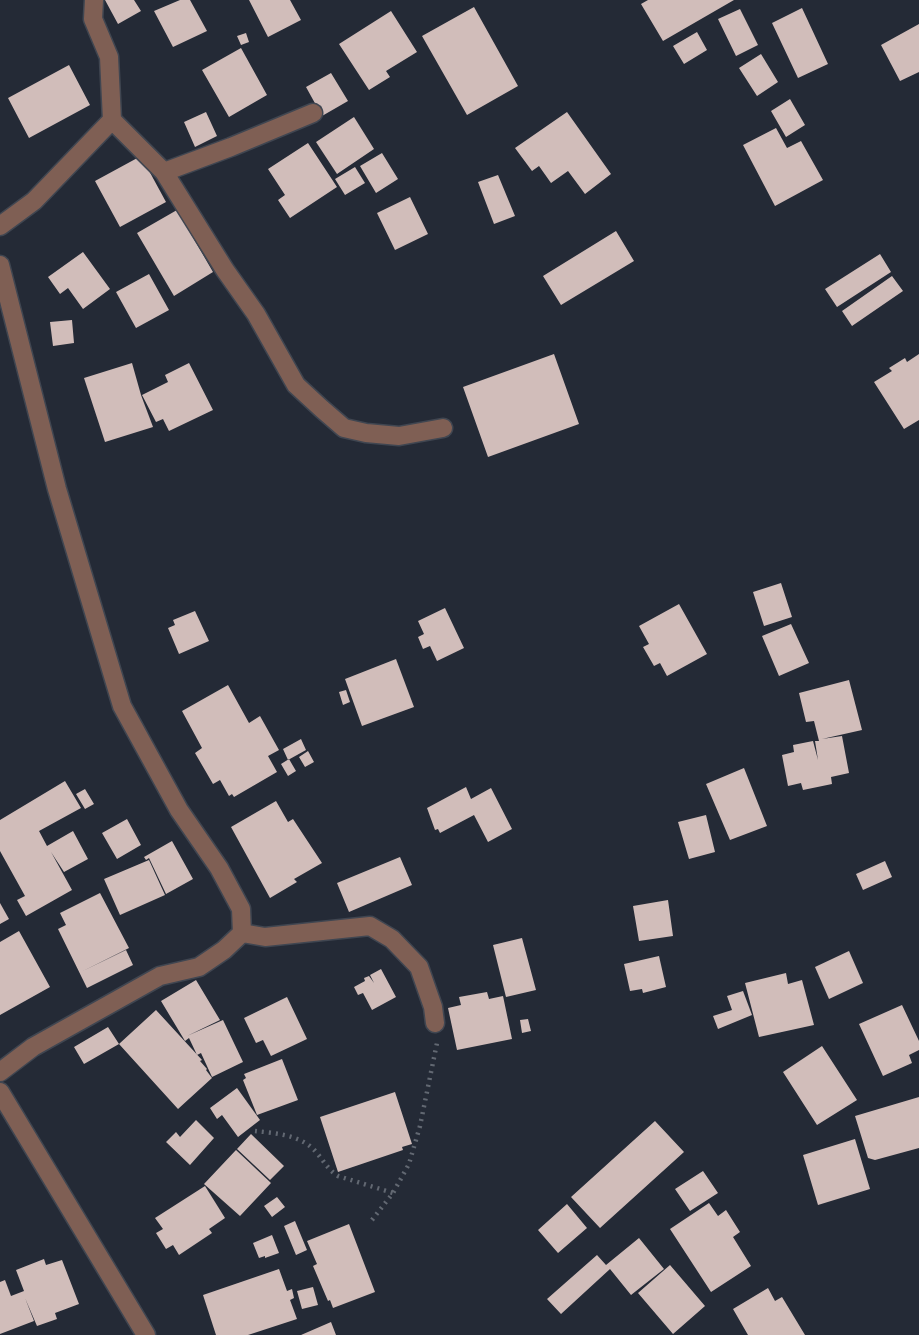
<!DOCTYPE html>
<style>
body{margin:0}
canvas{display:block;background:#242a36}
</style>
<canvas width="919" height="1335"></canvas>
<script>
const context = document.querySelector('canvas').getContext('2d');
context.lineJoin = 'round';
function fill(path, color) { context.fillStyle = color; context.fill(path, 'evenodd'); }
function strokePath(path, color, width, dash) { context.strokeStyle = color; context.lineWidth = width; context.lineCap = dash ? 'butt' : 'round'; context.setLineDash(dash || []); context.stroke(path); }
const building = new Path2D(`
 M105,0H134L141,11L118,24Z
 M180,0H190L207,31L173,47L154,11Z
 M249,0H290L301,20L268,37Z
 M648,0H734L663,41L641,4Z
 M474,7L518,86L467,115L422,36Z
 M802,8L828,64L798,78L772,23Z
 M740,9L758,45L736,56L718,19Z
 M391,11L417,52L386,71L390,77L369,90L339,44Z
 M919,24V72L900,81L881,45Z
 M697,32L707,50L684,64L673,46Z
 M246,33L249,42L241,45L237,36Z
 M241,48L267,95L229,117L202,70Z
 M761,54L778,82L757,96L739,68Z
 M69,65L90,105L29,138L8,98Z
 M331,73L348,101L322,116L306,87Z
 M790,99L805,125L786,137L771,111Z
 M206,112L217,136L195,147L184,122Z
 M567,112L611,174L585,194L568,171L551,183L539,166L532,171L515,148Z
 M354,117L374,149L337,174L316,142Z
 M776,128L787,148L801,141L823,180L775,206L743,145Z
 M308,143L337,187L290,218L278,200L285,195L268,169Z
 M382,153L398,179L376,193L360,166Z
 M141,156L166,202L120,227L95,181Z
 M355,167L365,183L345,195L335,179Z
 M498,175L515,216L494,224L478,182Z
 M410,197L428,234L395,250L377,213Z
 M177,210L213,272L174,296L137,233Z
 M616,231L634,261L561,305L543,276Z
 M83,252L110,289L83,309L68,288L60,294L48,277Z
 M880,254L891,272L837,307L825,289Z
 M149,274L169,310L136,328L116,292Z
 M892,276L903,291L852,326L842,311Z
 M72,320L74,343L53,346L50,322Z
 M554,354L579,424L488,457L463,387Z
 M919,354V420L904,429L874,382L892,371L889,368L905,358L907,362Z
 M132,363L141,395L153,427L105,442L84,378Z
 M189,363L213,410L169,431L163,419L156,422L142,395L168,382L165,375Z
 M781,583L792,617L764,626L753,592Z
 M679,604L707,654L667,676L660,663L654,666L643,647L649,644L639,626Z
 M445,608L464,648L437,661L430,646L423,649L418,637L424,634L418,621Z
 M195,611L209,641L179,654L168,628L175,625L173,620Z
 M791,624L809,663L779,676L762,636Z
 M396,659L414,707L362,726L345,679Z
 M849,680L862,730L822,739L842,736L849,773L831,777L832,784L803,790L801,783L788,786L782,755L794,752L793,745L813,741L818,760L815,741H819L814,721L806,722L799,693Z
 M228,685L249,723L260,716L279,750L268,756L277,772L234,797L232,794L229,796L220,780L213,784L195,753L202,748L182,711Z
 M346,690L350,702L343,705L339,692Z
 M301,739L306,750L288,760L283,749Z
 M308,751L314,762L305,767L299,757Z
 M289,759L296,771L288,776L281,764Z
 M744,768L767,826L730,840L706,784Z
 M65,781L81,808L39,831L47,846L73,831L88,859L64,872L51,852L72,890L26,916L17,900L25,896L0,851V820Z
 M466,787L471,799L491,788L512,829L488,842L474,815L440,833L438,829L435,830L427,808Z
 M85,789L94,804L85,809L76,794Z
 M276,801L288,822L293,819L322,863L294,879L297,882L270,898L231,827Z
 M706,815L715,852L689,859L678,822Z
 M127,819L141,845L117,859L102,833Z
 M172,841L193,879L166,894L149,858L146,860L144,857Z
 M400,857L412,885L349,912L337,883Z
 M149,860L165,895L120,915L104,879Z
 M885,861L892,877L863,890L856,874Z
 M100,893L129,948L83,971L126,950L133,965L87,988L58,929L66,925L60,913Z
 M668,900L673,936L639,941L633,906Z
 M0,903L9,919L0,924Z
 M19,931L50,987L0,1015V942Z
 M522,938L536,990L506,997L493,945Z
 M849,951L863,983L829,999L815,967Z
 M659,956L666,987L643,993L642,989L630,991L624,964Z
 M381,969L396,997L372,1010L363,993L358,995L354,987L365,981L364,978L369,976L374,983L370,975Z
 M786,973L788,984L802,980L814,1025L759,1037L745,983Z
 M196,980L220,1020L187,1036L223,1020L243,1062L212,1077L201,1053L197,1055L189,1038L185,1041L161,1001Z
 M743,991L752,1015L718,1029L713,1016L732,1010L727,996Z
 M487,992L489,999L503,996L512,1039L457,1050L448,1008L461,1005L459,997Z
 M287,997L307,1039L271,1056L263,1040L256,1043L244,1018Z
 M902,1005L919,1041V1050L909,1055L912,1063L883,1076L859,1024Z
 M156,1010L202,1060L200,1061L207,1069L206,1070L212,1078L178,1109L119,1044Z
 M528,1019L531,1031L522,1033L520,1020Z
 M108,1027L119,1044L84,1064L74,1047Z
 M822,1046L857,1100L817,1125L783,1072Z
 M282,1059L298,1100L257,1115L243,1080L246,1078L244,1074Z
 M237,1088L260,1120L238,1137L222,1115L217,1119L210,1108Z
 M395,1092L412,1144L402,1147L403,1150L338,1172L320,1117Z
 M919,1097V1148L875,1160L868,1158L855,1116Z
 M196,1120L214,1138L190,1165L166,1142L176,1132L180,1137Z
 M655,1121L684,1152L600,1228L571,1197Z
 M251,1134L284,1166L270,1180L237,1149Z
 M855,1139L870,1189L818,1205L803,1155Z
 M236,1150L271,1183L240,1216L204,1184Z
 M703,1171L718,1193L690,1211L675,1189Z
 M205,1186L225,1218L209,1229L212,1233L179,1255L173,1245L166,1249L156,1233L163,1229L155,1218Z
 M277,1197L285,1207L272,1217L264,1206Z
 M709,1203L718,1216L726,1210L740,1232L733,1237L751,1266L711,1292L670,1229Z
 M567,1204L587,1228L558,1253L538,1230Z
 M295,1221L307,1250L296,1255L284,1226Z
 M349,1224L375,1292L333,1308L330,1300L328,1301L313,1266L317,1264L307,1241Z
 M272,1235L279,1253L265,1258V1256L259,1258L253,1243Z
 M639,1238L664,1269L631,1295L610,1269L561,1314L547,1299L597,1255L606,1265Z
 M44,1259L46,1265L62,1260L79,1304L55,1313L57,1319L37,1326L25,1298L34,1321L0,1334V1282L5,1280L11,1296L24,1291L16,1270Z
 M670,1265L705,1306L673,1334L638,1293Z
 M279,1269L287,1291L292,1289L294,1298L290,1300L297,1319L248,1335H216L203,1295Z
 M313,1287L318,1305L302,1309L297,1291Z
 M768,1288L775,1301L782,1297L805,1335H748L733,1309Z
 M331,1322L336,1335H301Z`);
const path = new Path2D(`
 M255,1131C275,1133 302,1135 316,1152C324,1161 328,1170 338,1176L393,1193
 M372,1220L393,1193L409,1164L420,1126L437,1043`);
const minor = new Path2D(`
 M112,120L164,172L225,270L256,314L296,385L322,409L344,428L366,433L399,436L443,428
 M164,172L231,147L313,113
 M0,226L34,201L112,120L109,57L93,19L94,0
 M0,265L57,489L122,706L179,810L219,868L241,909L242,933L224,950L199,967L160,976L33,1047L0,1072
 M242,933L265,937L370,926L392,939L419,967L433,1007L435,1023
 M0,1092L146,1335`);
fill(building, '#d1bdba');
strokePath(minor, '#404651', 21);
strokePath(path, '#626872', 4.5, [2, 5]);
strokePath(minor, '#7f5f54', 18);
</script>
